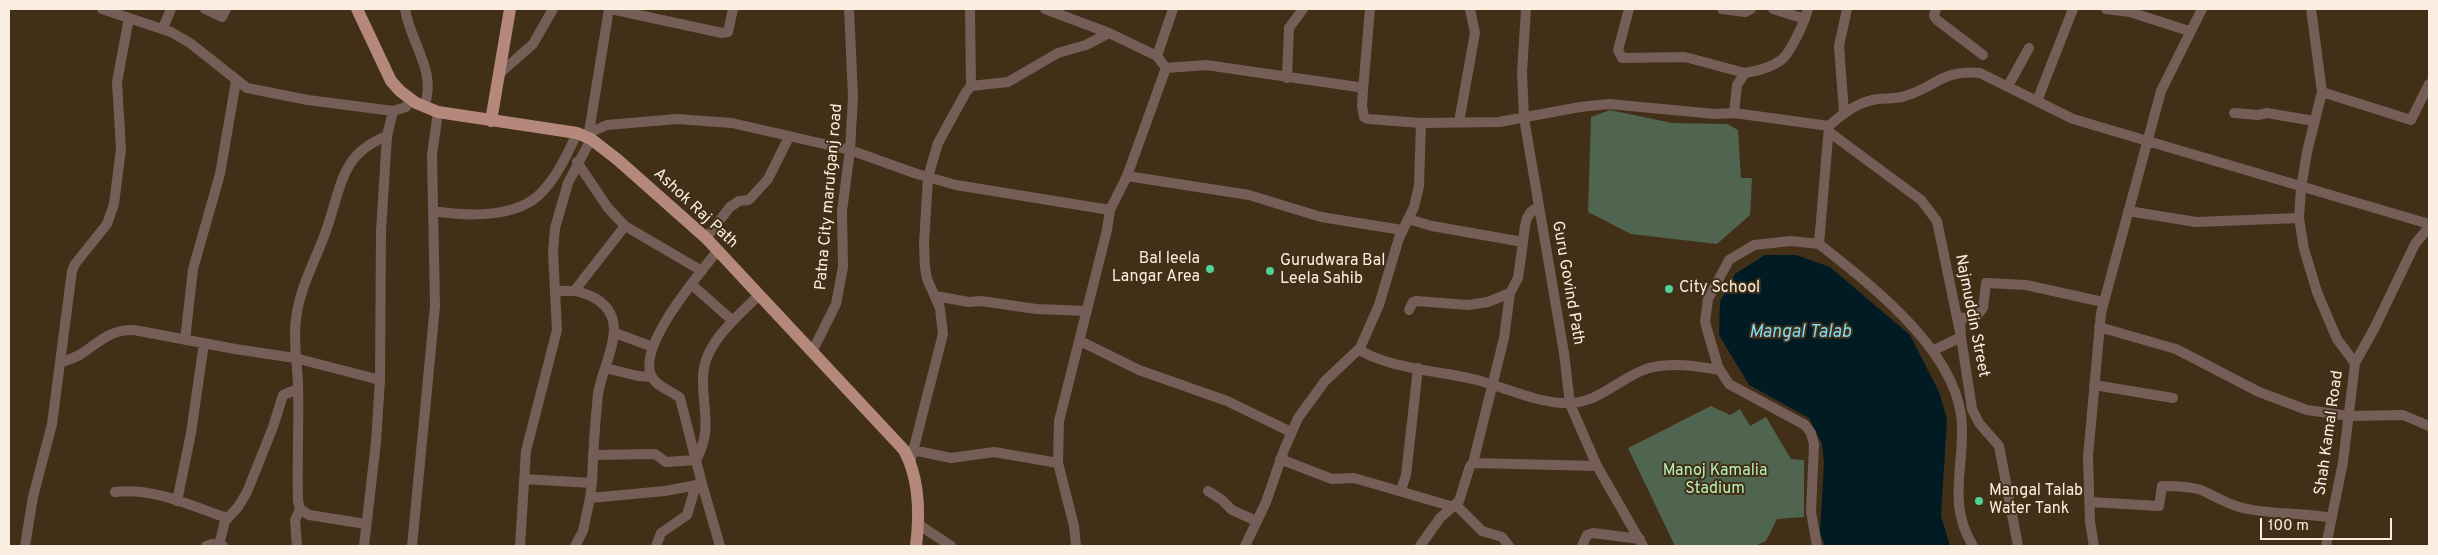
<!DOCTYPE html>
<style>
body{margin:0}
#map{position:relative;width:2438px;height:555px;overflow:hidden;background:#422f18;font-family:Overpass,sans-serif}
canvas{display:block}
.frame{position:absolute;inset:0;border:10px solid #faeee0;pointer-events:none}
.scale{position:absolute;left:2260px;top:518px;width:132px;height:22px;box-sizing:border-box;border:2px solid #faeee0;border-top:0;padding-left:6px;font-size:15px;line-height:18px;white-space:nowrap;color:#faeee0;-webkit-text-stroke:4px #422f18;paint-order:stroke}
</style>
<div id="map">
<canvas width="2438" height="555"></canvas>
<div class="frame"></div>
<div class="scale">100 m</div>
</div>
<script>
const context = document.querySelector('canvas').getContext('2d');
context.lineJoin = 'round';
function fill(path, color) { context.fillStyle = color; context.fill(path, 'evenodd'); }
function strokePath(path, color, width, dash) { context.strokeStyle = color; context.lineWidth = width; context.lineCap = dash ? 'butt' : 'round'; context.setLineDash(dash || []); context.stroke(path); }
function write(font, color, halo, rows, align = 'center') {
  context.font = font + ' Overpass,sans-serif'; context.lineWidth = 4; context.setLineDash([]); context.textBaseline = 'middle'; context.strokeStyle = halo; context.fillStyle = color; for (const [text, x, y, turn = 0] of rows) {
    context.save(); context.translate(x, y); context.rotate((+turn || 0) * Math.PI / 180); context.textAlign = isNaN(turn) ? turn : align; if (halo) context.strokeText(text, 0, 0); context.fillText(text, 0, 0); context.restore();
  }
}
const green = new Path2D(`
 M1610,110L1672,123L1727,124L1738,130L1741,178H1752L1750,215L1717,244L1631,234L1588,212L1591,117Z
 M1711,406L1730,415L1740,409L1750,426L1766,417L1791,459L1804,460V517L1777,519L1766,541L1755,546H1675L1628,448Z`);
const water = new Path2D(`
 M1765,255H1796L1830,267L1910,335L1939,392L1947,419L1941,516L1950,546H1825L1820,532L1824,463L1822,444L1809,418L1749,385L1719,335L1720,301L1735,274Z`);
const minor = new Path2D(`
 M102,9L171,32L190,43L247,88L308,100L393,111L406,107L410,99
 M205,9L222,17L226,9
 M405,9C410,42 438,73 424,106
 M611,9L722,33L728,32L733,9
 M970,9L971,86
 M1045,9L1109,33
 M1526,9L1522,72L1524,118L1564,353L1570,404L1597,466L1643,546
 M1629,9L1618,50L1622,58L1685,57L1745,73
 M1722,9L1745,12L1751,9
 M1773,9L1805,19
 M1936,9L1934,16L1937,20L1983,55
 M2106,9L2130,12L2189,31
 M2311,9L2322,92L2307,152L2301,188L2299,218L2304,249L2317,292L2337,339L2355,363L2343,462L2326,546
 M163,28L171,9
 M1157,56L1173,9
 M499,74L533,44L553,9
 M1287,78L1289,28L1303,9
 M2008,86L2029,48
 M1363,90L1370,9
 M2322,92L2411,120L2429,84
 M2037,101L2073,9
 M1844,112L1839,46L1847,9
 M1734,113L1737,85L1745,73C1757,71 1771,68 1781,60C1791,53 1805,20 1808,9
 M2234,113L2258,115L2267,113L2314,121
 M1459,122L1475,33L1470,9
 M1829,126L1819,244C1872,286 1962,354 1962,428C1963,472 1948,505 1973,546
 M589,132L609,9
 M1829,132L1921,200L1937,221L1961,337L1972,409L1979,423L1999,446L2018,546
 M584,135L607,125L677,119L732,123L850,150L917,174L956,185L1110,210L1127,176L1249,195L1321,217L1402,230
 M1127,176L1166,68L1206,65L1358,87L1363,90L1362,106L1364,117L1368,119L1421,123
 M433,211C465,216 516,219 541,193C557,177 568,153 577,133
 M2128,211L2196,222L2299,218
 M1408,219L1432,226L1523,242L1518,278L1510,293L1488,302L1468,305L1416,301L1413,302L1409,310
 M625,226L702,271
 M706,238L730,207L739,201L749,200L768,179L789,137
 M1523,242C1525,228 1524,212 1539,207
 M718,250C700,273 635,348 652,377C657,387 672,391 680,398L702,484L720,546
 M692,285L733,321
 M575,290L625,226L608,208L577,162
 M556,292C570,289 580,291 593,297C634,319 603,361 598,394C595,423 593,453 592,483
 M935,296L969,302L981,301L1036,309L1087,311
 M2099,327L2176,349L2259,392L2307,410L2349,416L2403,415L2429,426
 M615,333L653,347
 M185,340L193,269L220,174L236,81
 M1080,341L1139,370L1227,401L1291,432
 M1934,350L1961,337L1960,318L1976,317L1983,308L1986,283L2026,285L2103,302
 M812,352L836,304L843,267L842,211L850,150L853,97L849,9
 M60,363C67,360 75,358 81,354C99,342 111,329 134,330L235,349L295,358L380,380
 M2355,363L2374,329L2415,244L2429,227
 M605,368L638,376L652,377
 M1720,370C1696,366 1673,362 1649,368C1623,375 1600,403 1569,403C1539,404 1507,388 1477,380C1445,372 1391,368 1363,352L1360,348L1379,305L1399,238L1414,207L1419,186L1421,123L1499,122L1580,107L1609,104L1715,114L1734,113L1829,126C1843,113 1859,101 1878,99C1887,98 1897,99 1905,96C1936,87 1942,69 1980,73L2073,119L2429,224
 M2094,385L2173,398
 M913,450L951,458L994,452L1058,463
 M593,455L655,454L666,462L696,460C713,430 702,407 703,376C704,343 738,316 759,295
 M1280,459L1332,479L1354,478L1454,507
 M910,463L943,334L940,308L927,279L925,267L924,244L928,177L938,143L966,92L971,86L1008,82L1058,53L1086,45L1109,33L1157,56L1166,68
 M1473,463L1504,338L1510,293
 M524,479L592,483L590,498L665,491L702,484
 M1401,490L1406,475L1418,368
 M1208,491L1222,500L1232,510L1256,521
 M115,492C153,487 191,506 227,518
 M177,501L191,433L204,343
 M2090,502L2159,506L2162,486C2174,486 2189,486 2201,490C2215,496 2228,505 2243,508C2273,515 2302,512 2332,518
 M1456,505L1482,531L1502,537L1509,546
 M366,524L309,515L300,509L298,501C297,462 299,422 298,383C297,361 293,341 296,319C300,284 319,255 329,222C342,182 343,153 387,136
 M918,524L951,546
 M219,545L225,521L238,507L247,492L273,427L283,395L298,389
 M25,546L33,497L52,424L72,271L75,264L107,224L114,204L121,149L117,82L129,18
 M206,546L212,544L223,546
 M297,546L295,520L300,509
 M364,546L376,442L380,380L381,231L387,136L393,111
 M412,546L435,306L432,155L438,112
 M520,546L526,451L557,330L553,252L555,228L568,183L591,139
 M575,546L583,531L590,498
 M656,546L661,533L687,515L696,485
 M1076,546L1074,526L1058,463L1059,421L1107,230L1110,210
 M1245,546L1266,502L1284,450L1298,418L1325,381L1360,348
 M1420,546L1440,518L1459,501L1470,466L1473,463L1597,466
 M1582,546L1587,535L1593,533L1640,539
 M1817,546L1811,512L1814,444L1811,433L1805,425L1729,384L1718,367L1705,322L1708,299L1729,260L1754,245L1791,241L1819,244
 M2094,546L2090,522L2088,457L2101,313L2161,91L2202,9`);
const major = new Path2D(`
 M357,9L391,81L400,91L416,103L438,112L577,133L591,139L618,160L706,238L904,450C920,479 920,514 916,546
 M491,121L510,9`);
const markers = [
 [1210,269,5,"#4fd399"],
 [1270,271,5,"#4fd399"],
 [1669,289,5,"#4fd399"],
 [1979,501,5,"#4fd399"]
];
const streetNames = [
 ["Patna City marufganj road",830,197,-85],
 ["Ashok Raj Path",695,209,43],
 ["Guru Govind Path",1567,283,80],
 ["Najmuddin Street",1971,316,79],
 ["Shah Kamal Road",2330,433,-82]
];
const poiNames = [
 ["Bal leela",1200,260,"right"],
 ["Langar Area",1200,278,"right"],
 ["Gurudwara Bal",1280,262],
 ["Leela Sahib",1280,280],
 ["City School",1679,289],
 ["Mangal Talab",1989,492],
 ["Water Tank",1989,510]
];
const parkNames = [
 ["Manoj Kamalia",1715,472],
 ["Stadium",1715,490]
];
const waterNames = [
 ["Mangal Talab",1800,333]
];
fill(green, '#4f654f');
fill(water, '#001b23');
strokePath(minor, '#755e58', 10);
strokePath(major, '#b5887c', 12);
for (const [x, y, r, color] of markers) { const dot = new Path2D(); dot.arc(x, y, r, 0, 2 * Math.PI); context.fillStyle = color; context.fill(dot); strokePath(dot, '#422f18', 2); }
write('16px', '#faeee0', '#422f18', streetNames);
write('16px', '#faeee0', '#422f18', poiNames, 'left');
write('16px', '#b6f2b8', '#422f18', parkNames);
write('italic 18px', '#7cddf7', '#422f18', waterNames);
</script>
